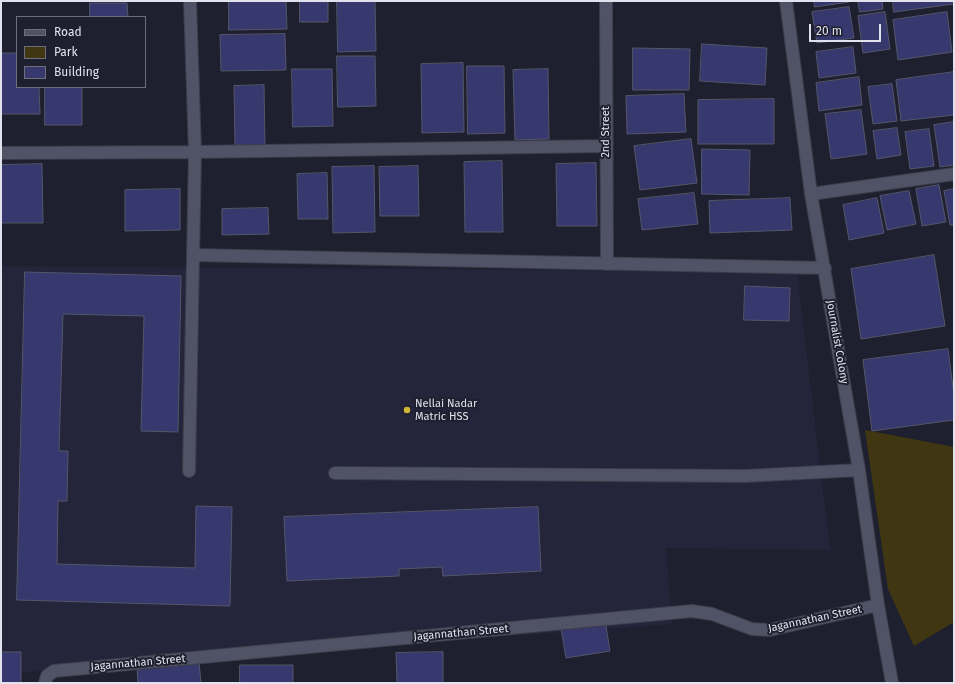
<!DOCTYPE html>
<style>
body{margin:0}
#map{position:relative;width:955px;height:684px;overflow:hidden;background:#1e202f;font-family:"Fira Sans",sans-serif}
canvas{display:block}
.frame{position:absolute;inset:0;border:2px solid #e1e2ed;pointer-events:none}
.legend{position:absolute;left:16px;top:16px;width:130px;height:72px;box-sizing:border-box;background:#1e202f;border:1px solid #6c6e7b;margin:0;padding:5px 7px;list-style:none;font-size:12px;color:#e1e2ed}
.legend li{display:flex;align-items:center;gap:8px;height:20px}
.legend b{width:20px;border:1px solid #6c6e7b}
.scale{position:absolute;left:809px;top:24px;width:72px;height:18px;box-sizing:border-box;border:2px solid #e1e2ed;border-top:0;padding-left:5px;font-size:12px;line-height:14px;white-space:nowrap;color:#e1e2ed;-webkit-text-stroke:3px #1e202f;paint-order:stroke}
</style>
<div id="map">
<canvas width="955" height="684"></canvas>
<div class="frame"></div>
<ul class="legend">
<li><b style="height:5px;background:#505265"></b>Road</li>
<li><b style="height:11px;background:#403712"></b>Park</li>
<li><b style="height:11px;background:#37386e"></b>Building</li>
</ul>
<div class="scale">20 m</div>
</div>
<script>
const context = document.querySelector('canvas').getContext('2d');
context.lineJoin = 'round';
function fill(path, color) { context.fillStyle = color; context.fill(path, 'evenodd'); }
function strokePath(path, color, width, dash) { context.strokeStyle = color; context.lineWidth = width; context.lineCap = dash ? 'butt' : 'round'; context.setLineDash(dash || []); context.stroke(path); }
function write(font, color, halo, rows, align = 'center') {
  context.font = font + ' "Fira Sans",sans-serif'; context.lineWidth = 4; context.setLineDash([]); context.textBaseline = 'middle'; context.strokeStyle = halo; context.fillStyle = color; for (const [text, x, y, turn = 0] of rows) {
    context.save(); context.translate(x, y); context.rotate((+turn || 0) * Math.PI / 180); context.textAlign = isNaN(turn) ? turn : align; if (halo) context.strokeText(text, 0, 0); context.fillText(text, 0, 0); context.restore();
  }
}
const built = new Path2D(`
 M1,266L797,272L830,550L666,548L672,624L1,674Z`);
const green = new Path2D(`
 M865,430L954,447V622L914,646L888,589Z`);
const building = new Path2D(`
 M229,1H286L287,29L229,30Z
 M300,1H328V22H300Z
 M337,1H375L376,51L338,52Z
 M814,1H849V2L815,7Z
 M858,1H882L883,9L860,12Z
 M893,1H954V4L894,12Z
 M90,3H127L128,17H90Z
 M849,7L854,38L817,43L812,12Z
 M885,12L890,49L863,53L858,16Z
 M947,12L952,52L898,60L893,20Z
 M285,34L286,70L221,71L220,35Z
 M702,44L767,48L765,85L700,81Z
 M853,47L856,73L819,78L816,52Z
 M633,48L690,49L689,90H633Z
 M1,53H17V87H39L40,114H1Z
 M337,56H375L376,106L338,107Z
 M463,63L464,132L422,133L421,64Z
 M467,66H504L505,133L468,134Z
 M292,69H332L333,126L293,127Z
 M548,69L549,139L515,140L513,70Z
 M954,72V115L901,121L896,80Z
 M859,77L862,105L819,111L816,83Z
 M892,84L897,121L873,124L868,87Z
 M264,85L265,146H235L234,86Z
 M45,87H82V125H45Z
 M684,94L686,132L627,134L626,96Z
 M774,99V144H698V100Z
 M861,110L867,154L831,159L825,114Z
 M954,122V165L940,167L934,125Z
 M897,128L901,155L877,159L873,131Z
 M929,129L934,166L910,169L905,132Z
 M691,139L697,183L640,190L634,146Z
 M702,149L750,150L749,195L702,194Z
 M502,161L503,232H465L464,162Z
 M596,163L597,226H557L556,164Z
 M42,164L43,223H1V165Z
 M374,166L375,232L333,233L332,167Z
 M418,166L419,216H380L379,167Z
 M327,173L328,219H298L297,174Z
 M939,185L946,222L922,226L916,189Z
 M180,189V230L125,231V190Z
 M954,189V225H950L944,191Z
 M909,191L916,224L887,230L880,196Z
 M694,193L698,224L642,230L638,199Z
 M790,198L792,230L710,233L709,201Z
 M877,198L884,233L849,240L843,205Z
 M268,208L269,234L222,235V209Z
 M934,255L945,326L861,339L851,269Z
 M25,272L181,276L178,432L141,431L144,316L63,314L59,451H68L67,501H58L57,564L195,568L196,506L232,507L230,606L17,600Z
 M745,286L790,288L789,321L744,320Z
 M948,349L954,395V420L872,431L863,360Z
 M538,507L541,571L443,576L442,567L399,569V576L287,581L284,517Z
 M605,620L610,651L566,658L561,628Z
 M1,652H21V683H1Z
 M443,652V683H397L396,653Z
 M199,662L201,683H138L137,667Z
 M240,665H293V683H240Z`);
const service = new Path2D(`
 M335,473L745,476L859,470`);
const minor = new Path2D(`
 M606,1L607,264
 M786,1L811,194L859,470L878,605L892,683
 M1,153L195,152L606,146
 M811,194L954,174
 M193,255L825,268
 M189,471L195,152L190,1
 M45,683L47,676L54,671L692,611L712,614L752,629L770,630L878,605`);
const markers = [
 [407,410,4,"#d2b635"]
];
const streetNames = [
 ["2nd Street",606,132,-90],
 ["Journalist Colony",837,342,80],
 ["Jagannathan Street",815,619,-12],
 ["Jagannathan Street",461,633,-5],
 ["Jagannathan Street",138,663,-5]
];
const poiNames = [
 ["Nellai Nadar",415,404],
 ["Matric HSS",415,417]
];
fill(built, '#24253b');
fill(green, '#403712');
fill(building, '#37386e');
strokePath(building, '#545669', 1);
strokePath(service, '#3d3d4a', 14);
strokePath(minor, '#3d3d4a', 14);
strokePath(service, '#505265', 12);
strokePath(minor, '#505265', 12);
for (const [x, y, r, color] of markers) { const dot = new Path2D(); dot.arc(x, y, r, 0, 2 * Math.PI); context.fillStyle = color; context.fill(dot); strokePath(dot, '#1e202f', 1.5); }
write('11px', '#e1e2ed', '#1e202f', streetNames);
write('11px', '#e1e2ed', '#1e202f', poiNames, 'left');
</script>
